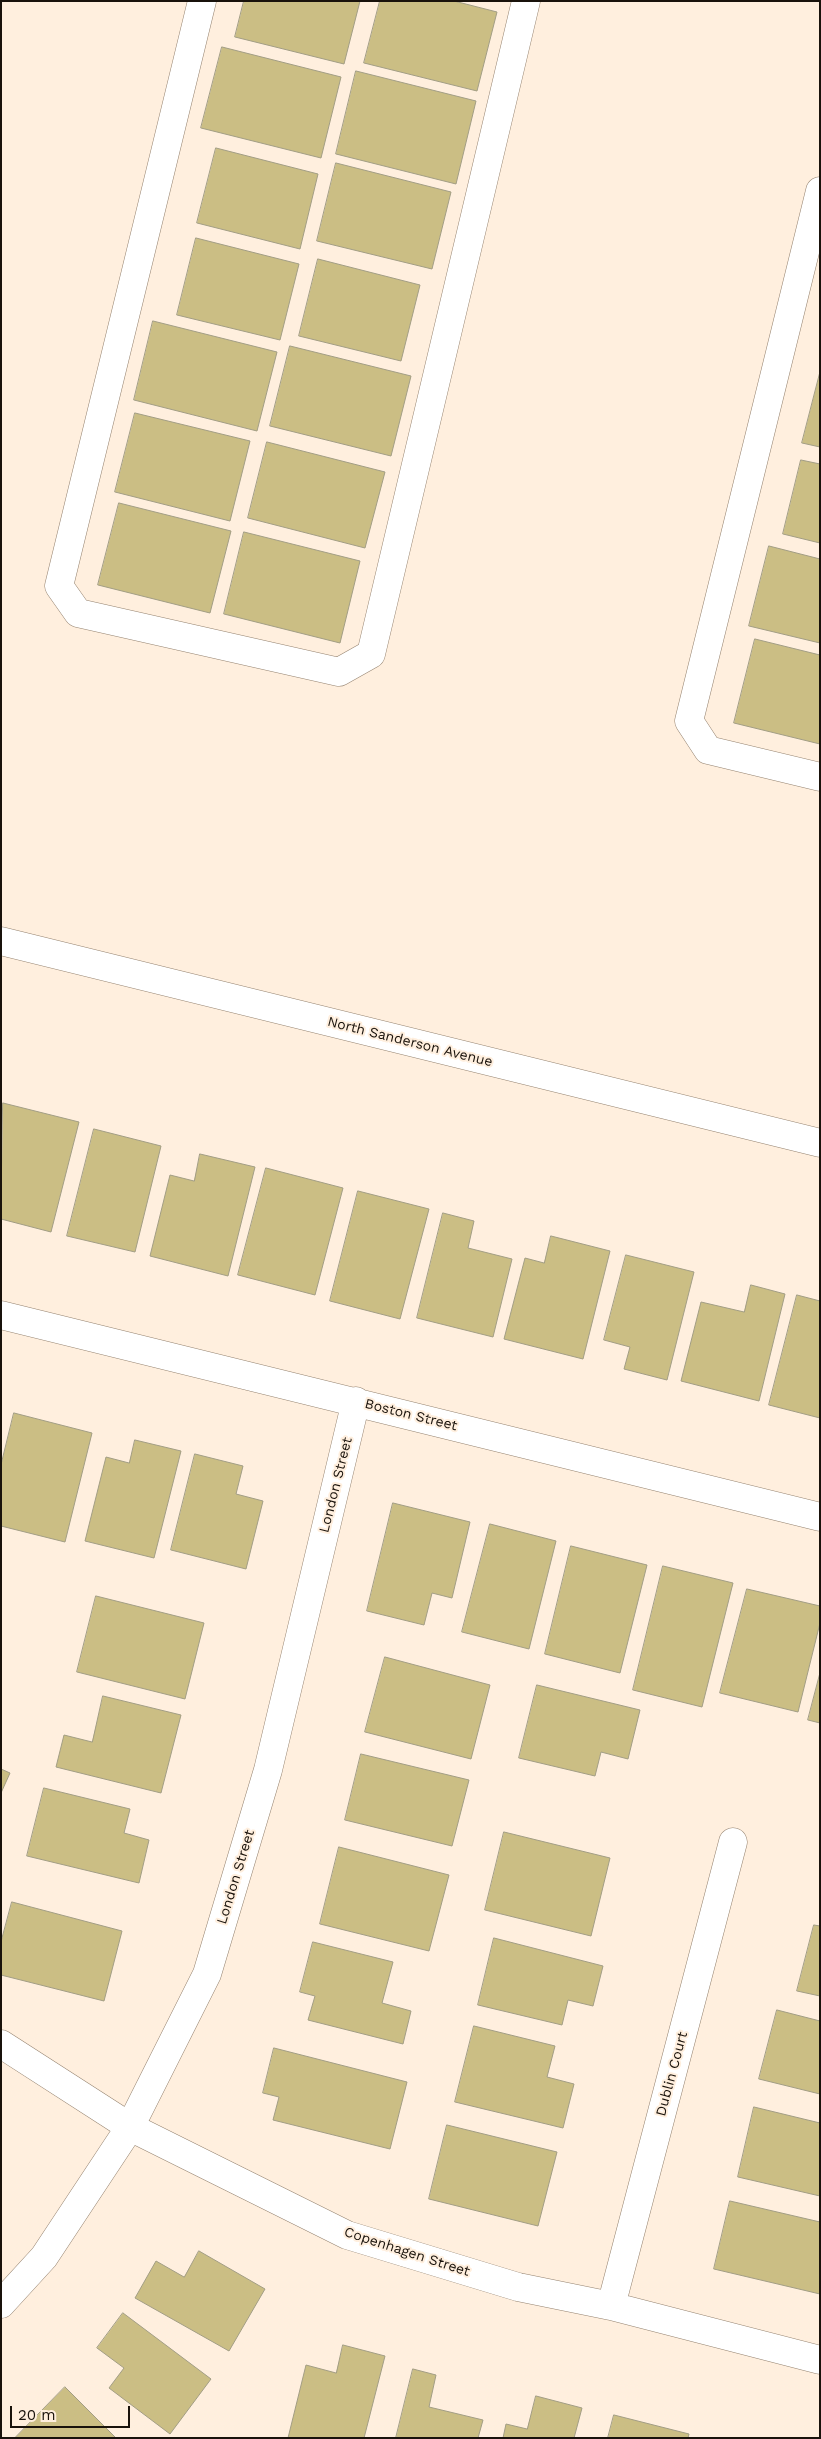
<!DOCTYPE html>
<style>
body{margin:0}
#map{position:relative;width:821px;height:2439px;overflow:hidden;background:#ffefde;font-family:"Work Sans",sans-serif}
canvas{display:block}
.frame{position:absolute;inset:0;border:2px solid #19120b;pointer-events:none}
.scale{position:absolute;left:10px;top:2406px;width:120px;height:22px;box-sizing:border-box;border:2px solid #19120b;border-top:0;padding-left:6px;font-size:15px;line-height:18px;white-space:nowrap;color:#19120b;-webkit-text-stroke:4px #ffefde;paint-order:stroke}
</style>
<div id="map">
<canvas width="821" height="2439"></canvas>
<div class="frame"></div>
<div class="scale">20 m</div>
</div>
<script>
const context = document.querySelector('canvas').getContext('2d');
context.lineJoin = 'round';
function fill(path, color) { context.fillStyle = color; context.fill(path, 'evenodd'); }
function strokePath(path, color, width, dash) { context.strokeStyle = color; context.lineWidth = width; context.lineCap = dash ? 'butt' : 'round'; context.setLineDash(dash || []); context.stroke(path); }
function write(font, color, halo, rows, align = 'center') {
  context.font = font + ' "Work Sans",sans-serif'; context.lineWidth = 4; context.setLineDash([]); context.textBaseline = 'middle'; context.strokeStyle = halo; context.fillStyle = color; for (const [text, x, y, turn = 0] of rows) {
    context.save(); context.translate(x, y); context.rotate((+turn || 0) * Math.PI / 180); context.textAlign = isNaN(turn) ? turn : align; if (halo) context.strokeText(text, 0, 0); context.fillText(text, 0, 0); context.restore();
  }
}
const building = new Path2D(`
 M244,1H360L344,64L235,37Z
 M380,1H454L497,12L477,91L364,63Z
 M222,47L341,77L321,158L201,128Z
 M356,71L476,101L456,184L336,154Z
 M216,148L318,174L300,249L197,223Z
 M336,163L451,192L432,269L317,241Z
 M196,238L299,264L280,340L177,315Z
 M318,259L420,285L401,361L299,336Z
 M153,321L277,352L257,431L134,400Z
 M290,346L411,376L391,456L270,426Z
 M820,372V447L802,443Z
 M135,413L250,441L230,521L115,492Z
 M267,442L385,472L365,548L248,518Z
 M801,460L820,464V543L783,534Z
 M119,503L231,531L210,613L98,585Z
 M244,532L360,561L340,643L224,614Z
 M769,546L820,559V643L749,626Z
 M755,639L820,655V744L734,723Z
 M3,1103L79,1122L51,1232L1,1219Z
 M94,1129L161,1146L135,1252L67,1236Z
 M200,1154L255,1167L228,1276L150,1256L170,1175L194,1181Z
 M266,1168L343,1188L315,1295L238,1275Z
 M358,1191L429,1209L400,1319L330,1301Z
 M443,1213L474,1221L468,1248L512,1259L493,1337L417,1318Z
 M551,1236L610,1251L583,1359L504,1339L525,1258L544,1263Z
 M626,1255L694,1272L667,1380L624,1369L630,1347L604,1340Z
 M751,1285L785,1294L759,1401L681,1381L701,1302L744,1312Z
 M797,1295L820,1301V1418L769,1405Z
 M14,1413L92,1433L65,1542L1,1526V1465Z
 M135,1440L181,1451L154,1558L85,1541L106,1457L129,1463Z
 M195,1454L243,1466L236,1494L263,1501L246,1569L171,1550Z
 M393,1503L470,1522L452,1598L432,1593L424,1625L367,1611Z
 M490,1524L556,1541L529,1649L462,1632Z
 M571,1546L647,1565L620,1673L545,1654Z
 M663,1566L733,1583L702,1707L633,1690Z
 M747,1589L820,1606V1623L798,1712L720,1693Z
 M96,1596L204,1623L185,1699L77,1672Z
 M385,1657L490,1685L471,1759L365,1732Z
 M820,1673V1723L808,1720Z
 M537,1685L640,1710L628,1759L601,1752L595,1776L519,1758Z
 M103,1696L181,1715L161,1793L56,1767L64,1735L92,1742Z
 M361,1754L469,1780L452,1846L345,1820Z
 M1,1769L10,1773L1,1793Z
 M44,1788L130,1809L124,1833L149,1840L139,1883L27,1856Z
 M504,1832L610,1858L591,1936L485,1910Z
 M339,1847L449,1875L429,1951L320,1924Z
 M12,1902L122,1931L104,2001L1,1975V1942Z
 M814,1925L820,1926V1996L797,1991Z
 M494,1938L603,1966L593,2006L568,2000L562,2025L478,2005Z
 M313,1942L393,1962L382,2003L411,2011L403,2044L308,2020L315,1996L300,1992Z
 M777,2010L820,2021V2094L759,2079Z
 M474,2026L555,2046L547,2077L574,2084L563,2128L455,2102Z
 M274,2048L407,2082L390,2149L273,2120L279,2097L263,2093Z
 M754,2107L820,2123V2196L738,2177Z
 M447,2125L557,2152L538,2226L429,2199Z
 M730,2201L820,2222V2294L714,2269Z
 M199,2251L265,2289L229,2351L135,2298L156,2261L184,2277Z
 M123,2313L211,2379L170,2434L109,2388L124,2368L97,2348Z
 M343,2345L385,2356L364,2438H288L306,2365L336,2373Z
 M413,2369L436,2375L429,2407L483,2420L478,2438H396Z
 M65,2387L116,2438H15Z
 M536,2396L582,2408L574,2438H503L506,2424L527,2429Z
 M614,2415L689,2434L688,2438H608Z`);
const minor = new Path2D(`
 M202,1L59,586L78,613L339,672L371,654L526,1
 M820,191L689,721L708,750L820,777
 M1,1315L820,1517
 M1,2044L130,2127L347,2235L518,2287L611,2306L820,2360
 M1,2304L44,2257L130,2127L207,1974L268,1770L356,1401
 M611,2306L733,1842`);
const highway = new Path2D(`
 M1,941L820,1143`);
const streetNames = [
 ["North Sanderson Avenue",410,1042,14],
 ["Boston Street",411,1415,14],
 ["London Street",336,1485,-76],
 ["London Street",236,1877,-73],
 ["Dublin Court",672,2074,-75],
 ["Copenhagen Street",407,2252,18]
];
fill(building, '#cbbe84');
strokePath(building, '#a29d84', 1);
strokePath(minor, '#958370', 29);
strokePath(highway, '#958370', 29);
strokePath(minor, '#fff', 28);
strokePath(highway, '#fff', 28);
write('14px', '#19120b', '#ffefde', streetNames);
</script>
